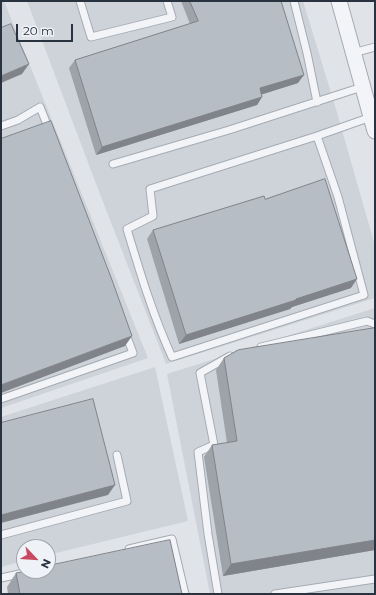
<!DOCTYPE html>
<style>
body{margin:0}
#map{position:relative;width:376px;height:595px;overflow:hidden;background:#e0e4e8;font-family:Montserrat,sans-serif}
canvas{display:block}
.frame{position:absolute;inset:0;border:2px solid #29323f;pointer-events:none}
.north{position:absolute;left:16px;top:539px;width:40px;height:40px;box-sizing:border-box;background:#eff2f6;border:1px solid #a0a5ad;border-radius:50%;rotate:115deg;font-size:11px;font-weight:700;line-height:16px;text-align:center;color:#29323f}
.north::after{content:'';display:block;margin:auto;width:14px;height:18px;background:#c94a60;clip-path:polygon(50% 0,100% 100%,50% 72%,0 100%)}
.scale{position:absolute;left:16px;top:24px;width:57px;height:18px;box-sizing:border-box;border:2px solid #29323f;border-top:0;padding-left:5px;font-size:12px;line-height:14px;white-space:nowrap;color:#29323f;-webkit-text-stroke:3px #eff2f6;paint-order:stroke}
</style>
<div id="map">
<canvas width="376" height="595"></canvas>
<div class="frame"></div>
<div class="north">N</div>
<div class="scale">20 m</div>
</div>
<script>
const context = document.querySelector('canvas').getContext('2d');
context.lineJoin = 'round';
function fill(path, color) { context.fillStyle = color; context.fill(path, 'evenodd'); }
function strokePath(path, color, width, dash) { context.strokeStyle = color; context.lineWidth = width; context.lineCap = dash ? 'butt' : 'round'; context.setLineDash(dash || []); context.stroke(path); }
const built = new Path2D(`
 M1,1H4L148,358L1,408Z
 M27,1H303L336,109L375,246V298L166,364L98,189Z
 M375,308V594H210L167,374Z
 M155,367L188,521L48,555V547H24V561L1,567V417Z`);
const lane = new Path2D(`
 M80,1L91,37L172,17L167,1
 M294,1L307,53L317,102
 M353,53L375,47
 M1,126L18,120L40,107L50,132
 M317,136L338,197L364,295L172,357C153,316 140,272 127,229L153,216L150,189L317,136L371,117
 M113,164L229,130L362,87
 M261,347L367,321L375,324
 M1,399L133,353L125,332
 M1,535L127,501L117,455
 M129,549L172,539L185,594
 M1,578L33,571
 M218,594L208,534L198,452L214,445L200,373L230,356
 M275,594L375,579`);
const street = new Path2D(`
 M339,1L375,131`);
const wall = new Path2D(`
 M181,1H281L298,83L262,94V97L257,105L96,155L69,68L75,60L190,24Z
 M265,199L351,288L292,307L290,309L179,344L147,239L153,230Z
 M375,328V550L223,576L204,457L212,445L227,443L216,370L224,358Z
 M16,573L182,594H8L7,587Z`);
const shadedWall = new Path2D(`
 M29,64L22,74L1,83V76Z
 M304,75L298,83L254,97L260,88Z
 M262,97L257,105L96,155L102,147Z
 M357,279L351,288L292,307L290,309L179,344L186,335Z
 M132,336L125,346L1,393V385Z
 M115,485L108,495L1,523V515Z
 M375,540V550L223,576L231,564Z`);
const building = new Path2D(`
 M190,1H281L304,75L260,88L262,97L102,147L75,60L198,21Z
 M11,24L29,64L1,76V28Z
 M51,121L112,280L132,336L1,385V139Z
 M325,179L357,279L296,299V300L186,335L153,230L264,196L265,199Z
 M375,328V540L231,564L212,445L237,441L224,358L238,350Z
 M93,399L115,485L1,515V423Z
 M170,540L182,594H20L16,573L27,571H48V566Z`);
fill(built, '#ced3da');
strokePath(lane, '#a5abb2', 9);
strokePath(street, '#a5abb2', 17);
strokePath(lane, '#f3f4f7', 7);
strokePath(street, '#f3f4f7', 15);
fill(wall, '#9da3a9');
fill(shadedWall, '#80848a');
fill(building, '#b7bdc5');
strokePath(building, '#80848a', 1);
</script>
